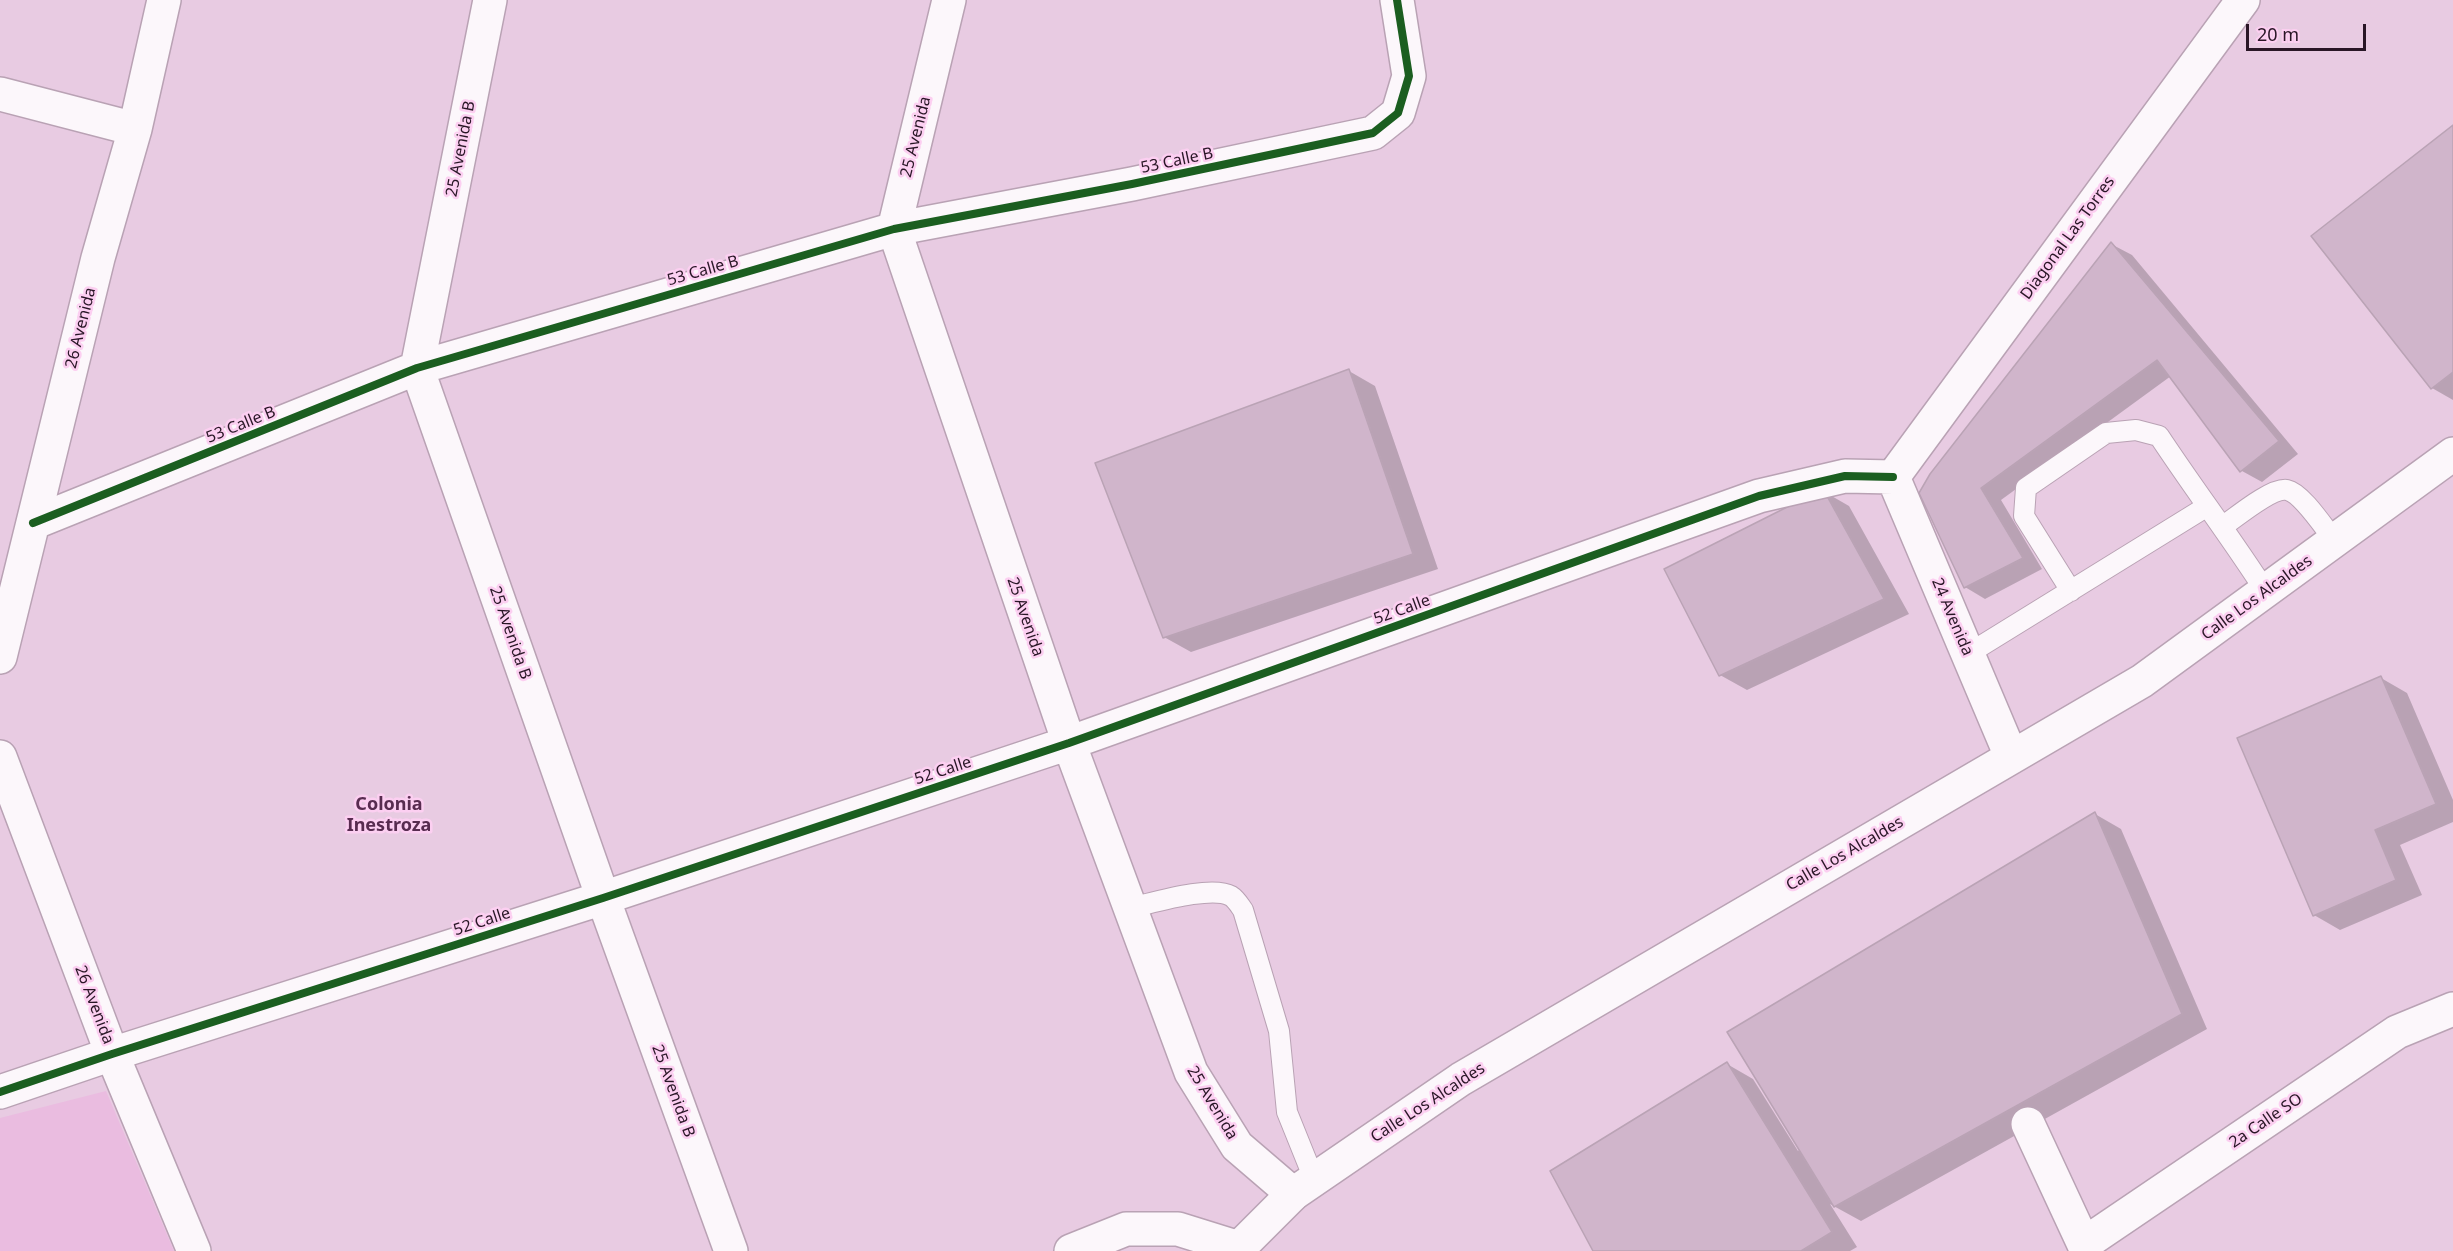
<!DOCTYPE html>
<style>
body{margin:0}
#map{position:relative;width:2453px;height:1251px;overflow:hidden;background:#e8cbe2;font-family:"Noto Sans",sans-serif}
canvas{display:block}
.scale{position:absolute;left:2246px;top:24px;width:120px;height:27px;box-sizing:border-box;border:3px solid #291626;border-top:0;padding-left:8px;font-size:18px;line-height:21px;white-space:nowrap;color:#291626;-webkit-text-stroke:4px #fccff1;paint-order:stroke}
</style>
<div id="map">
<canvas width="2453" height="1251"></canvas>
<div class="scale">20 m</div>
</div>
<script>
const context = document.querySelector('canvas').getContext('2d');
context.lineJoin = 'round';
function fill(path, color) { context.fillStyle = color; context.fill(path, 'evenodd'); }
function strokePath(path, color, width, dash) { context.strokeStyle = color; context.lineWidth = width; context.lineCap = dash ? 'butt' : 'round'; context.setLineDash(dash || []); context.stroke(path); }
function write(font, color, halo, rows, align = 'center') {
  context.font = font + ' "Noto Sans",sans-serif'; context.lineWidth = 5; context.setLineDash([]); context.textBaseline = 'middle'; context.strokeStyle = halo; context.fillStyle = color; for (const [text, x, y, turn = 0] of rows) {
    context.save(); context.translate(x, y); context.rotate((+turn || 0) * Math.PI / 180); context.textAlign = isNaN(turn) ? turn : align; if (halo) context.strokeText(text, 0, 0); context.fillText(text, 0, 0); context.restore();
  }
}
const built = new Path2D(`
 M106,1091L174,1251H0V1118Z`);
const shadow = new Path2D(`
 M2453,127V400L2432,388Z
 M2111,244L2132,255L2298,454L2262,482L2242,471L2171,376L2001,500L2042,569L1985,599L1965,587L1921,493Z
 M1349,371L1375,386L1438,569L1191,652L1164,637Z
 M1823,491L1849,506L1909,614L1747,690L1720,675Z
 M2381,678L2407,693L2453,800V822L2400,845L2422,895L2340,930L2314,915Z
 M2095,814L2121,829L2207,1029L1861,1221L1830,1204L1857,1247L1850,1251H1594L1727,1064L1753,1079L1798,1151L1800,1149Z`);
const building = new Path2D(`
 M2453,125V372L2431,389L2311,236Z
 M2111,242L2279,441L2240,472L2157,360L1981,488L2023,558L1964,588L1919,493L1930,474Z
 M1349,369L1413,554L1163,638L1095,463Z
 M1823,489L1884,599L1719,676L1664,569Z
 M2381,676L2436,804L2375,830L2396,880L2313,916L2237,738Z
 M2095,812L2182,1014L1834,1207L1727,1032Z
 M1727,1062L1832,1232L1801,1251H1593L1550,1171Z`);
const service = new Path2D(`
 M2222,527C2235,518 2272,487 2287,490C2302,493 2325,529 2335,541
 M2071,591L2024,516L2026,488L2106,433L2136,430L2159,436C2194,489 2232,539 2266,592
 M1968,654L2206,507
 M1130,908C1153,903 1211,885 1231,896C1236,899 1240,906 1243,910L1279,1031L1287,1112L1314,1179`);
const minor = new Path2D(`
 M490,0L417,368L603,898L731,1251
 M949,0L894,229L1069,743L1191,1072L1237,1146L1293,1194
 M0,94L135,129
 M1893,477L2243,0
 M1893,477L2011,756
 M33,523L417,368L894,229L1132,184L1373,133L1398,113L1409,76L1397,0
 M0,657L98,258L135,129L164,0
 M0,757L112,1054L194,1251
 M0,1092L112,1054L603,898L1069,743L1759,496L1845,476L1893,477
 M2028,1124L2087,1251
 M2084,1244L2397,1032L2453,1009
 M1071,1251L1126,1229H1178L1239,1248`);
const secondary = new Path2D(`
 M1236,1251L1293,1194L1461,1079L2142,681L2453,454`);
const cycleway = new Path2D(`
 M33,523L417,368L894,229L1132,184L1373,133L1398,113L1409,76L1397,0
 M0,1092L112,1054L603,898L1069,743L1759,496L1845,476L1893,477`);
const streetNames = [
 ["25 Avenida",916,137,-76],
 ["25 Avenida B",461,149,-79],
 ["53 Calle B",1177,161,-12],
 ["Diagonal Las Torres",2068,238,-54],
 ["53 Calle B",703,271,-16],
 ["26 Avenida",81,328,-76],
 ["53 Calle B",241,425,-22],
 ["Calle Los Alcaldes",2257,598,-36],
 ["52 Calle",1402,610,-20],
 ["25 Avenida",1025,617,71],
 ["24 Avenida",1952,617,67],
 ["25 Avenida B",510,633,71],
 ["52 Calle",943,771,-18],
 ["Calle Los Alcaldes",1845,854,-30],
 ["52 Calle",482,922,-18],
 ["26 Avenida",94,1005,69],
 ["25 Avenida B",673,1091,70],
 ["25 Avenida",1212,1103,59],
 ["Calle Los Alcaldes",1428,1103,-33],
 ["2a Calle SO",2266,1121,-34]
];
const neighbourhoodNames = [
 ["Colonia",389,805],
 ["Inestroza",389,826]
];
fill(built, '#eabce0');
fill(shadow, '#0003');
fill(building, '#d0b5cb');
strokePath(building, '#baa3b5', 1.5);
strokePath(service, '#b9a2b4', 22);
strokePath(minor, '#b9a2b4', 36);
strokePath(secondary, '#b9a2b4', 36);
strokePath(service, '#fcf7fb', 20);
strokePath(minor, '#fcf7fb', 33);
strokePath(secondary, '#fcf7fb', 33);
strokePath(cycleway, '#1b5e20', 8);
write('16px', '#291626', '#fccff1', streetNames);
write('bold 18px', '#582c50', '#fccff1', neighbourhoodNames);
</script>
